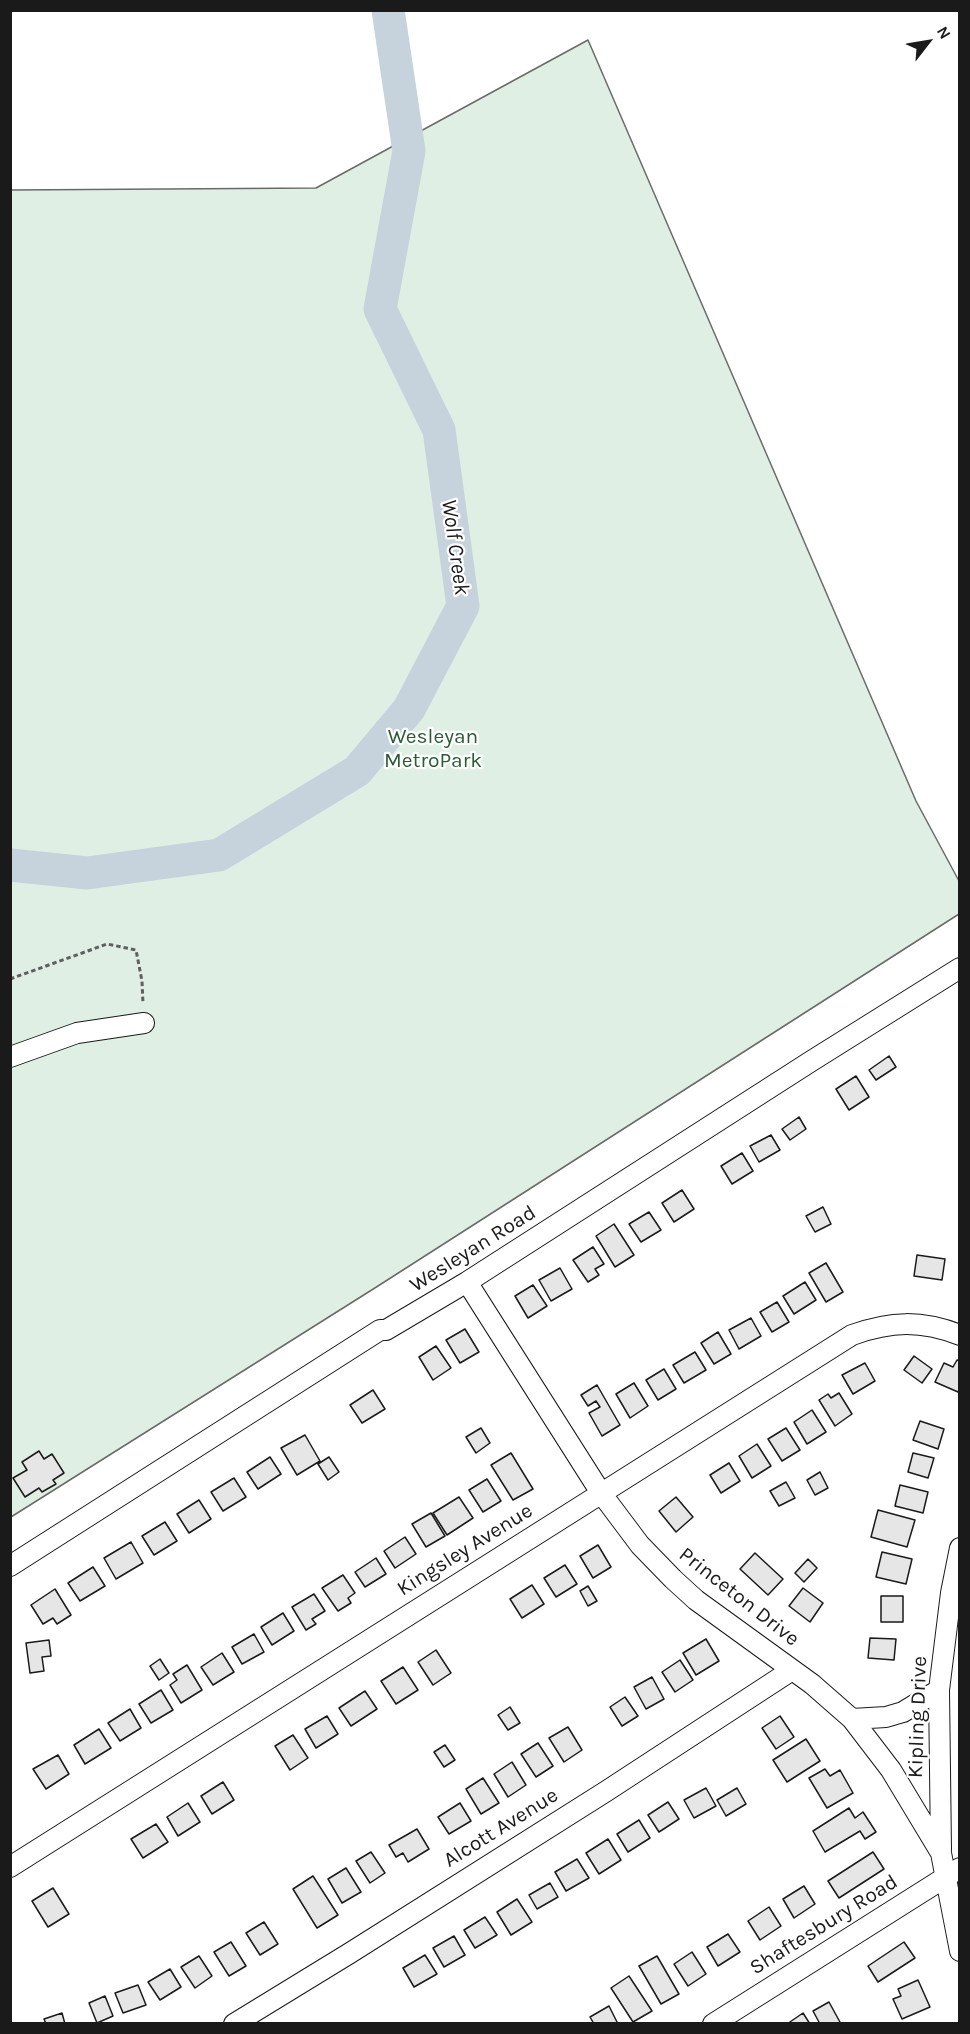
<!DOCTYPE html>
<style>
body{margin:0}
#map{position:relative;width:970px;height:2034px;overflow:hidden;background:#fff;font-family:Karla,sans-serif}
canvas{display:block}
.frame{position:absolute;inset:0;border:12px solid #1a1a1a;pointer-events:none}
.north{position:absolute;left:898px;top:12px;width:60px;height:60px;-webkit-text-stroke:4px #fff;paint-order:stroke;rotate:59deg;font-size:16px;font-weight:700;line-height:24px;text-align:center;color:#1a1a1a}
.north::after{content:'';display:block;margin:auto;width:21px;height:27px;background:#1a1a1a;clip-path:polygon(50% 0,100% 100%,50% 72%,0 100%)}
</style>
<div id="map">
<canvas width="970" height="2034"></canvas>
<div class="frame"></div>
<div class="north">N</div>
</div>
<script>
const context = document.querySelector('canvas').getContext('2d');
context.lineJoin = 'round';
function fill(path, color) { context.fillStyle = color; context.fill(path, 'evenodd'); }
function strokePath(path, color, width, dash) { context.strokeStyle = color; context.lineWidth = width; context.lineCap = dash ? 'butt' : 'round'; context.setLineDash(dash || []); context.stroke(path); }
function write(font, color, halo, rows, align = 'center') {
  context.font = font + ' Karla,sans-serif'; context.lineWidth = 4.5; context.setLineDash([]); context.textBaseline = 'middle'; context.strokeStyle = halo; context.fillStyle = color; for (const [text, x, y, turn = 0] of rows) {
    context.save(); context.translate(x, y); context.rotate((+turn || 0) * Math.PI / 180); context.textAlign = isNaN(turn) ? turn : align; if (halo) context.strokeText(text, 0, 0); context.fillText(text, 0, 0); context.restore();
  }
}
const green = new Path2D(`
 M588,40L916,801L959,881V914L378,1286L11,1517V190L316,188Z`);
const river = new Path2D(`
 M10,865L87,873L219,855L357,771L409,709L463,606L439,430L380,309L409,151L388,10`);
const building = new Path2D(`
 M889,1056L896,1067L876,1080L869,1070Z
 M856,1076L869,1097L849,1110L836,1089Z
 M799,1117L806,1129L790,1140L782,1129Z
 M771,1135L780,1150L759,1162L750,1146Z
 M742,1153L753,1171L732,1184L721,1166Z
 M682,1190L694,1209L674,1222L662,1203Z
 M823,1207L831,1224L815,1232L806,1216Z
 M649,1212L661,1230L641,1242L629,1224Z
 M614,1224L634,1255L615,1267L596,1236Z
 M593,1247L604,1264L595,1269L599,1275L588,1282L573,1260Z
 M917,1255L945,1259L942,1280L914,1276Z
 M826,1263L843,1292L826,1302L809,1273Z
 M560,1268L572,1289L551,1301L539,1280Z
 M805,1282L816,1300L794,1314L783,1296Z
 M533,1285L547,1306L528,1318L515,1296Z
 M777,1302L789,1322L772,1332L760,1312Z
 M751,1318L761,1336L739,1349L729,1330Z
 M465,1329L479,1352L460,1363L446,1340Z
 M718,1332L731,1354L714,1364L701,1343Z
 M436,1346L451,1368L433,1380L419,1357Z
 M695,1352L706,1370L684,1383L673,1365Z
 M914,1356L932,1369L922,1383L904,1370Z
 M957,1360L960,1361V1388L958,1392L935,1382L944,1363L953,1367Z
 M865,1363L875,1381L853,1394L842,1375Z
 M664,1369L676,1389L658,1400L646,1380Z
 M634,1383L648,1406L630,1418L616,1394Z
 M597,1385L620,1425L602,1436L589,1413L600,1407L596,1401L588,1406L581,1395Z
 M373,1390L385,1409L362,1423L350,1405Z
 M839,1393L852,1414L835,1426L819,1400L828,1394L831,1398Z
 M812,1410L826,1432L807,1444L794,1422Z
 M920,1421L944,1429L938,1449L913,1440Z
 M481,1428L490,1443L476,1453L466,1437Z
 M786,1428L800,1450L782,1461L768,1439Z
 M305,1435L320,1461L297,1475L281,1448Z
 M757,1444L771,1466L752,1478L739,1456Z
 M39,1451L44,1459L52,1454L64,1473L53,1480L56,1484L42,1492L39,1488L25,1497L13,1478L27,1470L22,1462Z
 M511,1453L533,1489L513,1500L491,1465Z
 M913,1453L934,1458L928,1478L908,1472Z
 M270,1457L281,1474L258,1489L247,1472Z
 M329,1457L339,1472L328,1480L318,1464Z
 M729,1463L740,1481L721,1493L710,1475Z
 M820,1472L828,1488L815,1495L807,1480Z
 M234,1478L246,1497L223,1511L211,1492Z
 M487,1479L501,1501L483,1512L469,1490Z
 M786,1482L795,1498L779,1506L770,1491Z
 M900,1485L928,1492L923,1513L895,1506Z
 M459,1497L473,1518L447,1535L433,1513Z
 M676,1497L693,1517L676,1532L659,1511Z
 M199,1500L211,1519L189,1533L177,1514Z
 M878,1510L915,1520L907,1547L871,1537Z
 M431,1513L445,1536L426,1547L412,1524Z
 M165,1522L177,1541L154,1555L142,1536Z
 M405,1537L416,1554L395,1568L384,1551Z
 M131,1542L143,1563L116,1579L104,1558Z
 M598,1545L611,1567L593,1578L580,1556Z
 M882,1552L912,1559L906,1584L876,1577Z
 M755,1553L783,1579L768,1595L740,1569Z
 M376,1558L386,1574L365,1587L355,1572Z
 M808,1559L817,1568L804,1582L795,1573Z
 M565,1565L577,1584L556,1597L544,1578Z
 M93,1567L105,1586L80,1601L68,1583Z
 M343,1575L355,1593L348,1598L351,1603L338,1611L322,1588Z
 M532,1585L544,1604L522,1618L510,1599Z
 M588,1586L597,1601L588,1606L580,1591Z
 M803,1588L823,1603L810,1622L789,1606Z
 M55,1589L71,1615L57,1624L53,1618L43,1624L31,1605Z
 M314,1594L325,1611L312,1619L316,1624L306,1630L292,1607Z
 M881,1596H903V1622H881Z
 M283,1613L294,1631L272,1645L261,1627Z
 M254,1634L264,1652L242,1664L232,1647Z
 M870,1638L896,1639L894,1660L868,1658Z
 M706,1639L719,1661L696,1675L683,1653Z
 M49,1640L51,1656L42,1657L44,1671L30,1673L26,1643Z
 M436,1650L451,1673L433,1685L418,1662Z
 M222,1653L234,1672L213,1685L201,1667Z
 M160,1659L169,1673L159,1680L150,1666Z
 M680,1660L693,1680L675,1692L662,1672Z
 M187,1665L202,1690L181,1703L170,1685L177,1680L173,1674Z
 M403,1667L418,1690L396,1704L381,1681Z
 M652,1677L664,1699L646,1709L634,1687Z
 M161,1690L173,1710L151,1723L139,1704Z
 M365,1691L377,1709L351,1726L339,1708Z
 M625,1697L638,1716L622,1726L610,1707Z
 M510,1707L520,1723L508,1730L498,1715Z
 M130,1709L141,1728L120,1741L108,1723Z
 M327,1716L338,1734L316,1748L305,1729Z
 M780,1716L794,1737L776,1749L762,1728Z
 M568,1727L582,1750L564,1762L549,1738Z
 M99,1729L111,1748L85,1764L74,1745Z
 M293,1735L308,1758L290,1770L275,1746Z
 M806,1739L820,1761L787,1782L773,1760Z
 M538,1743L553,1766L536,1777L521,1754Z
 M445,1745L455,1760L444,1767L434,1752Z
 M58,1755L69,1774L46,1789L33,1769Z
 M512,1762L526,1785L508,1797L494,1774Z
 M825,1769L830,1776L840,1770L853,1793L827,1808L809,1778Z
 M483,1778L499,1803L481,1814L466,1789Z
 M223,1782L234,1800L212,1814L201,1796Z
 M706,1788L716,1806L694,1818L684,1800Z
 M737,1788L746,1804L726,1816L717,1800Z
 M668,1802L679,1819L659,1832L648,1815Z
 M188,1803L200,1822L178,1836L167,1817Z
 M460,1803L471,1821L449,1834L438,1817Z
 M849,1808L855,1818L863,1812L876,1832L865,1839L860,1831L825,1852L813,1831Z
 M639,1820L650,1838L628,1852L617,1834Z
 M156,1824L168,1842L143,1858L131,1839Z
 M417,1829L429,1849L408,1862L403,1853L396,1857L389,1845Z
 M608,1839L621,1860L599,1874L586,1853Z
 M371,1852L385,1873L370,1883L356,1861Z
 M873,1852L884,1869L839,1898L828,1881Z
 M577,1859L589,1878L566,1891L555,1872Z
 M346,1868L361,1892L342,1903L328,1879Z
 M313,1876L338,1915L317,1928L293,1889Z
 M550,1883L558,1897L537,1909L529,1895Z
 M804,1886L815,1904L794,1918L783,1899Z
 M53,1888L69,1914L48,1927L32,1901Z
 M517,1899L532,1922L511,1935L497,1912Z
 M769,1907L781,1926L760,1940L748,1921Z
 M485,1917L497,1935L475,1948L464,1930Z
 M264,1922L278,1944L260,1955L246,1933Z
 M728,1934L740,1952L718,1966L707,1947Z
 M454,1936L465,1955L444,1967L433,1948Z
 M231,1942L246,1966L229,1976L214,1952Z
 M904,1942L915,1958L878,1982L868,1966Z
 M692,1952L706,1974L688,1986L674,1964Z
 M425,1955L437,1974L414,1987L403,1968Z
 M199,1956L212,1976L195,1988L181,1967Z
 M657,1956L679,1994L661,2004L639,1966Z
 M170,1969L181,1987L160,2000L148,1982Z
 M629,1976L652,2011L633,2022L611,1988Z
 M918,1980L930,2007L902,2019L893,1999L901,1996L898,1989Z
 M138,1985L146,2005L123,2013L115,1993Z
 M105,1996L113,2016L97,2023L89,2003Z
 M829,2002L841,2024H820L813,2011Z
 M609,2006L618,2024H594L590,2017Z
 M62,2013L65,2024H46L44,2019Z
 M803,2013L810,2024H787Z`);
const path = new Path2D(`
 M10,979L107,944L136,950L142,981L143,1004`);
const minor = new Path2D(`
 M10,1057L77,1033L144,1023
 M467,1282L601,1493L640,1545L673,1579L696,1600L812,1684L852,1719L891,1770L941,1853L960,1951
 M10,1566L380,1330H386L467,1282L813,1060L960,968
 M852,1719L886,1717L903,1712L939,1690
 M941,1850L939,1690L951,1593L960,1548
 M10,1867L852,1335C891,1321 921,1320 960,1335
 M234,2024L350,1953L605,1792L792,1670
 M713,2024L960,1868`);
const parkNames = [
 ["Wesleyan",433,737],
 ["MetroPark",433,761]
];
const streetNames = [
 ["Wesleyan Road",473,1249,-32],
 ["Kingsley Avenue",465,1550,-32],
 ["Princeton Drive",739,1597,38],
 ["Kipling Drive",918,1717,-88],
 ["Alcott Avenue",501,1828,-32],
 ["Shaftesbury Road",824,1925,-32]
];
const waterNames = [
 ["Wolf Creek",455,547,82]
];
fill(green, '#e0efe3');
strokePath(green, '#6a6a6a', 1.5);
strokePath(river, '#c6d2dc', 33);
fill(building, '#e6e6e6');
strokePath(building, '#1a1a1a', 1.5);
strokePath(minor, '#1a1a1a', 22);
strokePath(path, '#5f5f5f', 3, [4.5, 3]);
strokePath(minor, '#fff', 20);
write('21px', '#2b5a34', '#fff', parkNames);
write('21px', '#1a1a1a', '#fff', streetNames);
write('italic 22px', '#1a1a1a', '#fff', waterNames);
</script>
